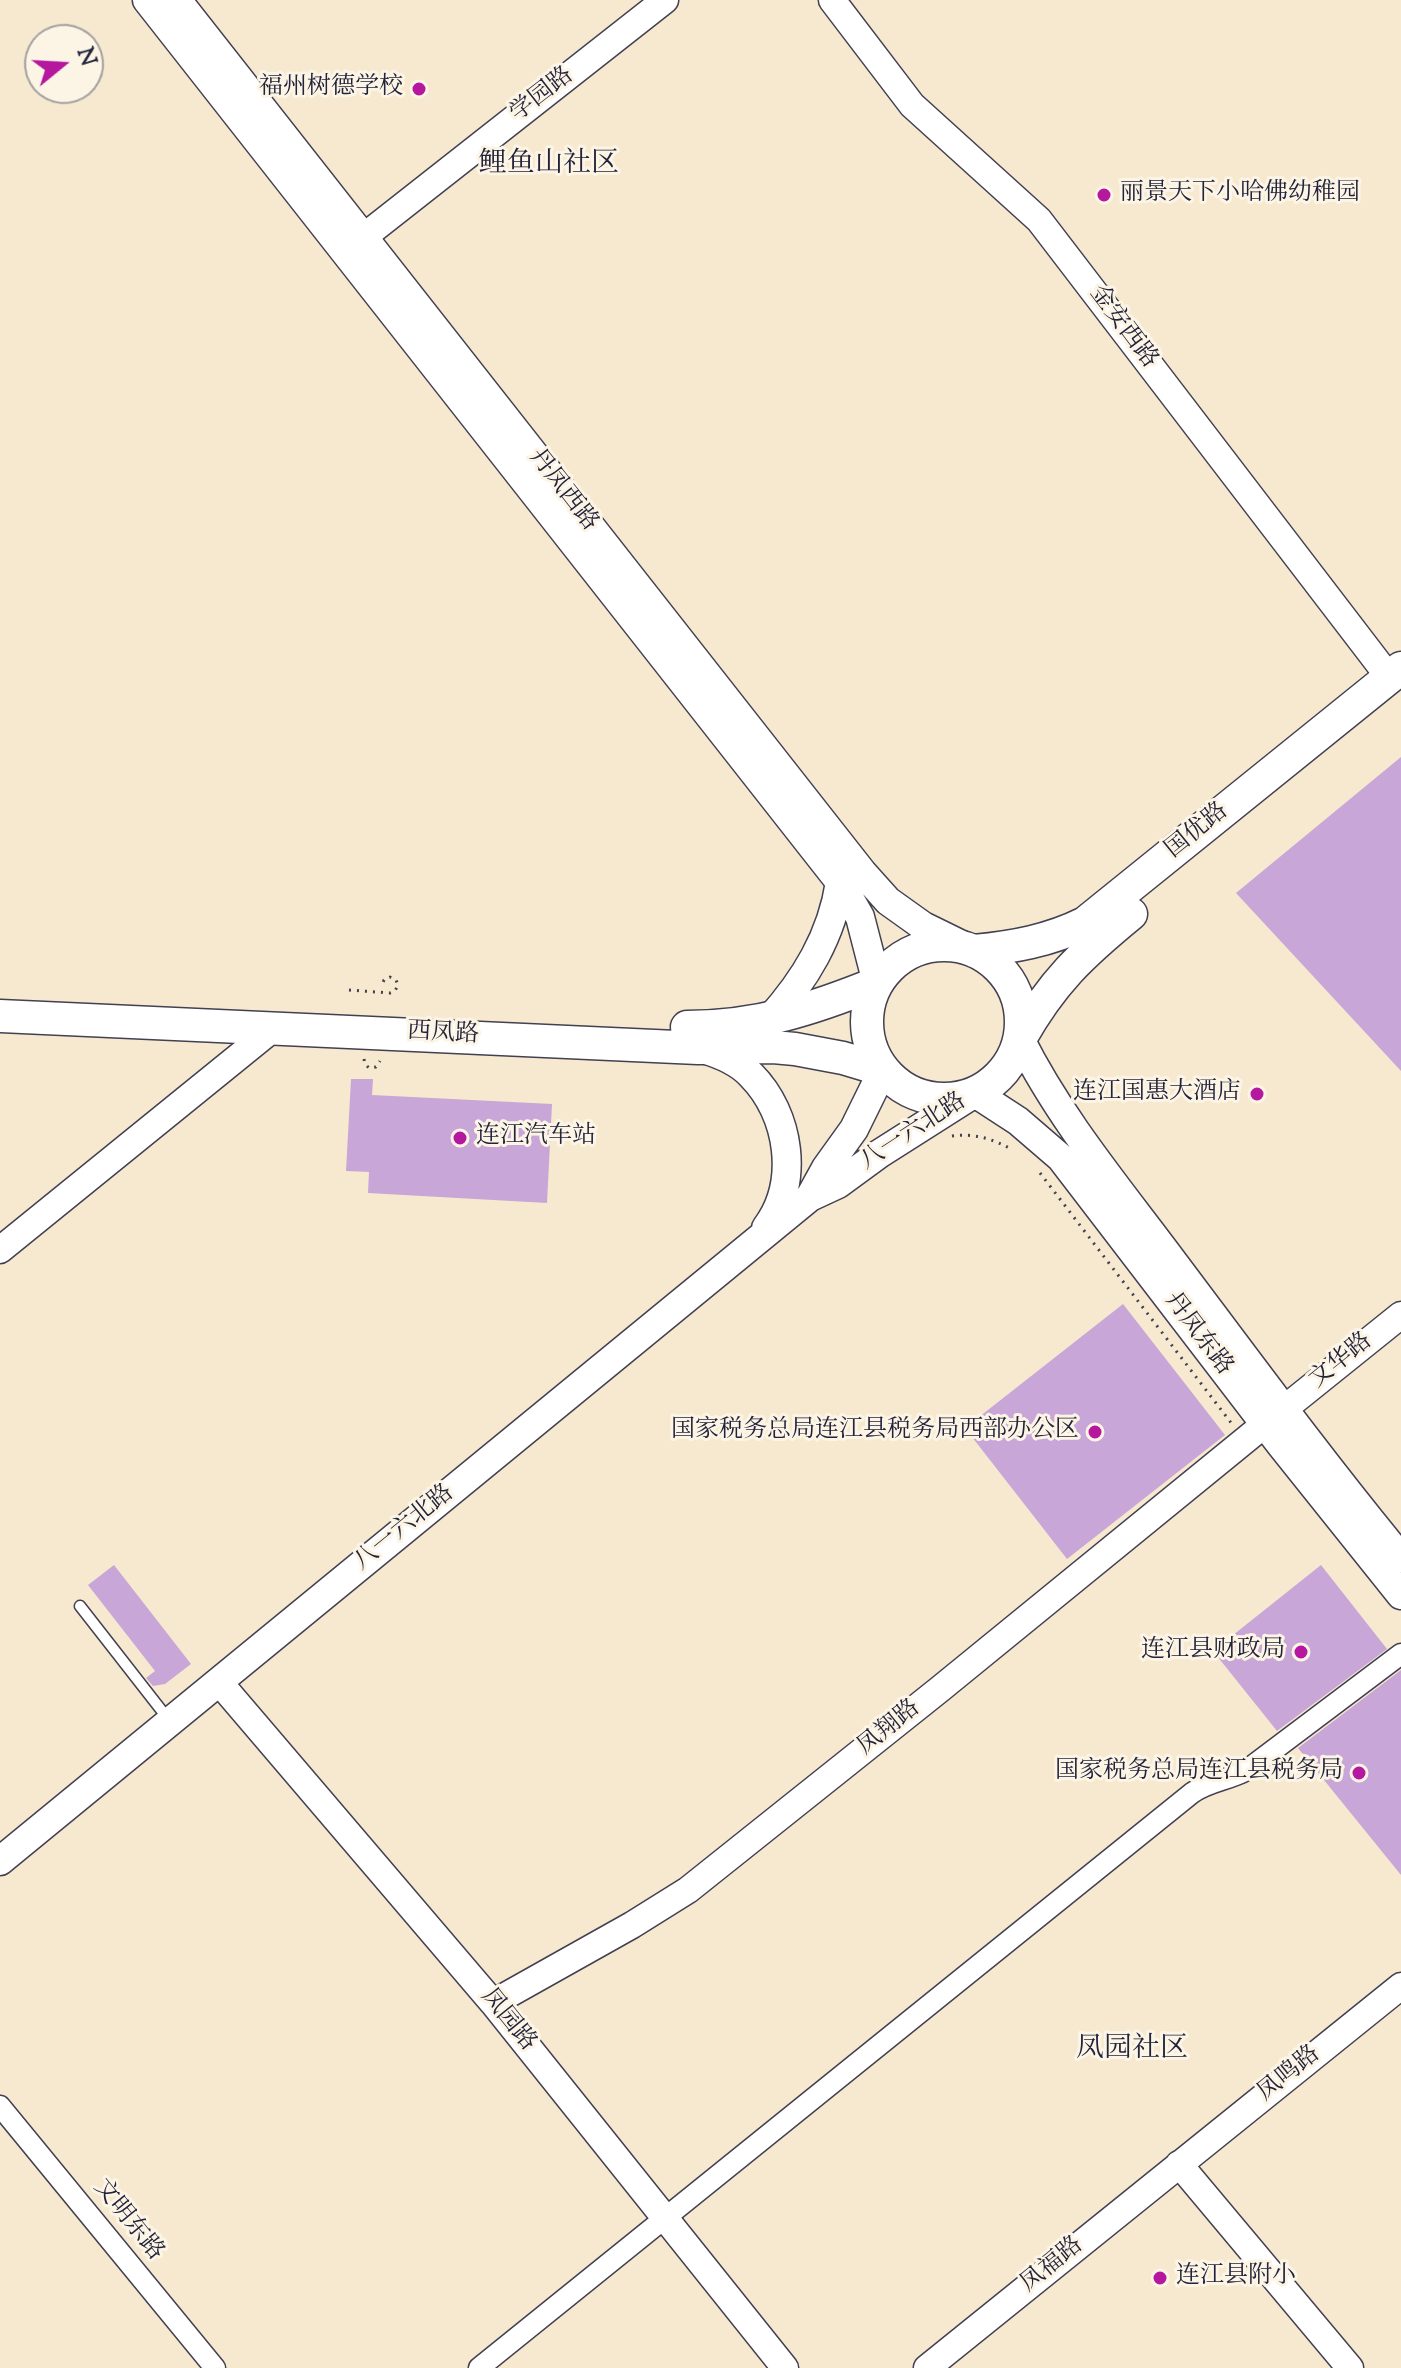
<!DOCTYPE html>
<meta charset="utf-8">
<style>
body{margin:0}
#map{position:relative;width:1401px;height:2368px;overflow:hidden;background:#f6e9cf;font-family:"Sorts Mill Goudy",serif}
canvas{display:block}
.north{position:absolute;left:24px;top:24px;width:80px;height:80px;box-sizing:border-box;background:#fcf5e5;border:2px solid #a5a1a1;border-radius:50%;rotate:72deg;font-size:22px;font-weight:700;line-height:32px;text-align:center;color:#22223b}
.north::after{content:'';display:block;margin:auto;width:28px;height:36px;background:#b5179e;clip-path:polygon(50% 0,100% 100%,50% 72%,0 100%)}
</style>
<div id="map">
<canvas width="1401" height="2368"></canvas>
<div class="north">N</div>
</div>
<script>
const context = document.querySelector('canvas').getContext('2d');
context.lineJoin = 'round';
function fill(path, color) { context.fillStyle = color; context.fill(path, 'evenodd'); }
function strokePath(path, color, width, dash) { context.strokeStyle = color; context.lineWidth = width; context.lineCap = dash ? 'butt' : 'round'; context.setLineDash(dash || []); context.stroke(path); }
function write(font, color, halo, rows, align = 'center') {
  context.font = font + ' "Sorts Mill Goudy","Noto Serif SC",serif'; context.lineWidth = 6; context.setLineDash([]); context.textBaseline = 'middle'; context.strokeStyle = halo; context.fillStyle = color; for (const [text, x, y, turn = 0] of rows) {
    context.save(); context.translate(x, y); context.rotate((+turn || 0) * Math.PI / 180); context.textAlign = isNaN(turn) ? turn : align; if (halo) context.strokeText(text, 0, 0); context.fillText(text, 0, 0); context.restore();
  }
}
const building = new Path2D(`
 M1401,757V1071L1236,893Z
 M351,1079H373L372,1095L552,1104L547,1203L368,1193L369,1172L346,1171Z
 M1123,1304L1225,1435L1067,1559L965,1428Z
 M114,1565L191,1664L165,1684L153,1686L146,1678L155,1671L88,1585Z
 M1321,1565L1387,1649L1277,1731L1213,1651Z
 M1401,1670V1875L1298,1748Z`);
const path = new Path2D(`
 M349,990L390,993L395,991L398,985L396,980L390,977L384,980L382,985
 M364,1059L365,1064L369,1068L376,1067L380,1061
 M952,1136C975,1133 993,1139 1013,1150
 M1040,1173L1232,1424`);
const service = new Path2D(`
 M80,1606L169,1720`);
const minor = new Path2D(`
 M0,2106L215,2368
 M479,2368L1192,1793C1209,1781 1229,1780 1247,1770L1401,1654`);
const tertiary = new Path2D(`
 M832,0L912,105L1039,220L1389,677
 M347,250L665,0
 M0,1250L275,1027
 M1284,1409L1401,1315
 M219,1682L493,2003L785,2368
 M493,2003L632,1925L688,1890L940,1689L1265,1424
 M1179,2164L1350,2368
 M927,2368L1401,1986`);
const secondary = new Path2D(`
 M147,0L840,882L860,917L877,983
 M177,0L862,872L888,901L923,926L974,951
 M769,1020C805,980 832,936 840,882
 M1020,1039C1060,1119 1118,1188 1171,1259C1247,1360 1321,1461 1401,1558
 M703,1049C720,1054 739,1062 751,1075C790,1114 800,1183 766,1228
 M810,1197L826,1168L854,1129L883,1070
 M0,1861L810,1197L838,1184L879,1154L975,1093L1018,1121L1061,1158L1281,1445L1401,1595`);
const primary = new Path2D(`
 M867 1022a77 77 0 1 1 154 0a77 77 0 1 1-154 0Z
 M974,951C1013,947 1049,941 1085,923L1401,668
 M0,1016L698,1048L773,1047L795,1049L843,1058L883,1070
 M687,1027C757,1027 813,1009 877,983
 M1020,1039C1052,982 1081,955 1131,914`);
const markers = [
 [419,89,8,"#b5179e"],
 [1104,195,8,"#b5179e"],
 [1257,1094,8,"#b5179e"],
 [460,1138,8,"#b5179e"],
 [1095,1432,8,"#b5179e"],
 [1301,1652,8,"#b5179e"],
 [1359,1773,8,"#b5179e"],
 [1160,2278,8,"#b5179e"]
];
const poiNames = [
 ["福州树德学校",403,89],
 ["丽景天下小哈佛幼稚园",1120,195,"left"],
 ["连江国惠大酒店",1241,1094],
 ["连江汽车站",476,1138,"left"],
 ["国家税务总局连江县税务局西部办公区",1079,1432],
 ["连江县财政局",1285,1652],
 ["国家税务总局连江县税务局",1343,1773],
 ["连江县附小",1176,2278,"left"]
];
const streetNames = [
 ["学园路",543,96,-38],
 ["金安西路",1122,328,53],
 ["丹凤西路",562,491,52],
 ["国优路",1198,832,-39],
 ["西凤路",443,1035,3],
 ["八一六北路",914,1133,-33],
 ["丹凤东路",1197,1335,53],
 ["文华路",1342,1362,-39],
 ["八一六北路",405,1529,-39],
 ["凤翔路",890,1729,-39],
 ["凤园路",507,2021,51],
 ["凤鸣路",1290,2075,-39],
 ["文明东路",127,2221,51],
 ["凤福路",1053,2266,-39]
];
const quarterNames = [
 ["鲤鱼山社区",549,166],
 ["凤园社区",1132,2051]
];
fill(building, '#c8a6d8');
strokePath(service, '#424051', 13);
strokePath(minor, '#424051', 23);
strokePath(tertiary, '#424051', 29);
strokePath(secondary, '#424051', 31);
strokePath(primary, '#424051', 35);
strokePath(path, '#424051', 3, [2, 6]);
strokePath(service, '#fff', 10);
strokePath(minor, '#fff', 20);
strokePath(tertiary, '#fff', 26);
strokePath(secondary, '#fff', 28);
strokePath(primary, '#fff', 32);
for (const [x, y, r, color] of markers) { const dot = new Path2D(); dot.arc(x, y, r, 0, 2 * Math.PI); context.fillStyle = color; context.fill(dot); strokePath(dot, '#fcf5e5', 3); }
write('24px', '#22223b', '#fcf5e5', poiNames, 'right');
write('24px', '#22223b', '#fcf5e5', streetNames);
write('28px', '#22223b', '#fcf5e5', quarterNames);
</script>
